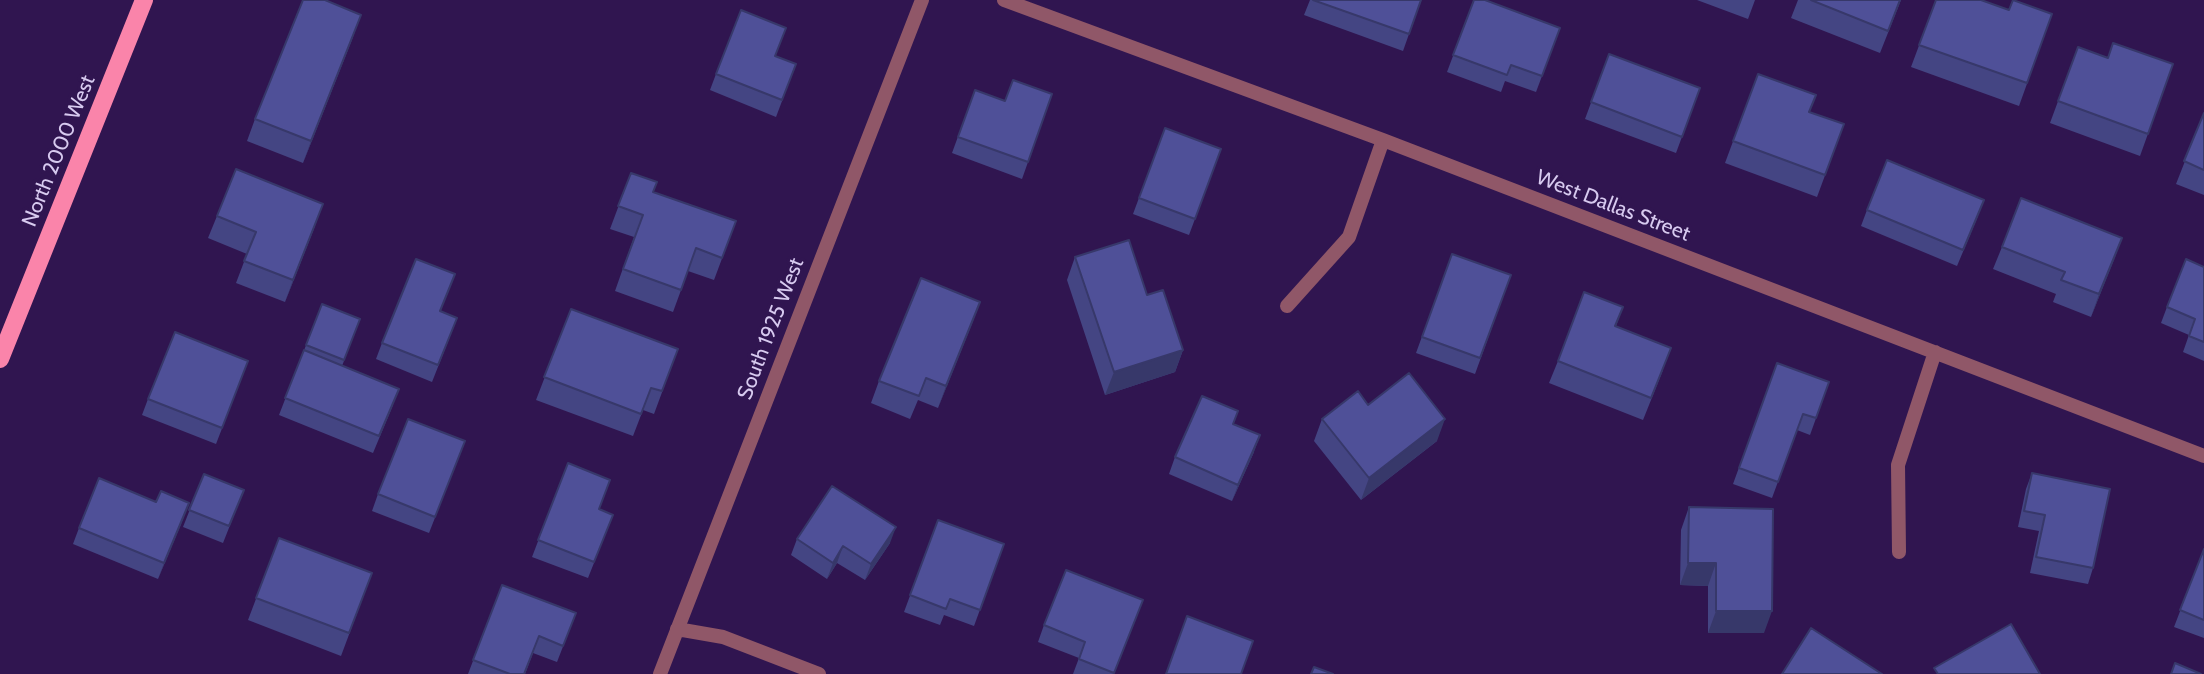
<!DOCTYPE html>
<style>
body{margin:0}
canvas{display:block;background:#301550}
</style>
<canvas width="2204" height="674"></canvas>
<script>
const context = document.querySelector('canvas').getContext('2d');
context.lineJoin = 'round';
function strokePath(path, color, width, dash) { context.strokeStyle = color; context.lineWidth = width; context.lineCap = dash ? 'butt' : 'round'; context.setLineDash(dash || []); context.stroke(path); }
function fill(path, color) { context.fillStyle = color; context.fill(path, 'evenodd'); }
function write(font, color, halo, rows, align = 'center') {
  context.font = font + ' Cabin,sans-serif'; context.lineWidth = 7; context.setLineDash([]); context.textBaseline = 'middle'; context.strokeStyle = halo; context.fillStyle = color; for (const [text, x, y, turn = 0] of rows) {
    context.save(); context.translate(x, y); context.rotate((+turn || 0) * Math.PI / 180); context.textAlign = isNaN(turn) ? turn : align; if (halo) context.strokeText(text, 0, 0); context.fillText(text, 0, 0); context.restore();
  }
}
const minor = new Path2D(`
 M1004,0L1383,140L2204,456
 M1287,306L1349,237L1383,140
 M1899,552L1898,465L1935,352
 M677,629L723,637L819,674
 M660,674L922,0`);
const primary = new Path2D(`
 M0,359L144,0`);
const wall = new Path2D(`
 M1310,0H1421L1403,51L1304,15Z
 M1474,0L1560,28L1536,92L1505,81L1501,92L1447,72Z
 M1697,0H1755L1748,19Z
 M1798,0H1901L1880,53L1791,18Z
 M1936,0L2008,10L2052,14L2019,106L1911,67Z
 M353,37L303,163L247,141L255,119Z
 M2078,47L2108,58L2173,64L2140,156L2050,123Z
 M1609,54L1700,88L1676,153L1585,119Z
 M776,56L796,64L776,117L710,90L716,74Z
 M1758,74L1810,112L1844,124L1817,197L1725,163Z
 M975,90L1005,101L1052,94L1022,179L952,153Z
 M2204,113V195L2176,184Z
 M1165,128L1221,149L1189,235L1133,214Z
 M631,173L653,192L736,221L714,280L688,271L673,312L615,291L634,237L610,229Z
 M1867,210L1978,216L1957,266L1861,226Z
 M217,216L315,226L285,302L236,283L247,254L208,238Z
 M2122,238L2091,317L2053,302L2056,294L1993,269L2002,247Z
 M1452,254L1511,275L1475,374L1416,353Z
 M1075,257L1147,295L1183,350L1175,372L1105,395L1067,280Z
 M2204,267V361L2183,352L2189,335L2161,323L2167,307Z
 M455,274L440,311L451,334L432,382L376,359L382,343Z
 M980,302L938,408L918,400L910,419L871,403L879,381Z
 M322,304L360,319L342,366L393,405L373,453L279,415Z
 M1623,307L1616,326L1663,370L1643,420L1549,383L1558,361Z
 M571,309L678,349L654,414L643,410L633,436L536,400Z
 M248,361L216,444L142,415L148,399Z
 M1777,363L1829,382L1810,435L1797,430L1772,498L1733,484Z
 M1368,405L1437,441L1361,500L1314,441L1322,419Z
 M1233,424L1254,452L1232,501L1169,474L1175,457Z
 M465,441L429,533L372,511L378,494Z
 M568,463L599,509L613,515L588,578L532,557Z
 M2032,473L2093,568L2088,584L2030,573L2039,531L2018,527L2026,489Z
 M204,474L244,490L223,543L183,527Z
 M1689,507L1764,633H1708V586L1680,585L1681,530Z
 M183,519L158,579L73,544L79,528Z
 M938,520L1004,544L974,626L944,615L940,625L904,612Z
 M279,538L372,573L341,656L248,620Z
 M797,539L890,543L865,580L837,563L827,579L791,555Z
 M2204,549V638L2174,627Z
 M502,585L576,613L557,662L533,653L525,674H468Z
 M1137,616L1114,674H1073L1079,658L1038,642L1044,625Z`);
const shadedWall = new Path2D(`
 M361,15L353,37L303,163L311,141Z
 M323,204L315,226L285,302L293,280Z
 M2122,238L2114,260L2091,317L2099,294Z
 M980,302L972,324L938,408L946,386Z
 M1183,350L1175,372L1105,395L1114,372Z
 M1445,419L1437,441L1361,500L1369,478Z
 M1260,435L1254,452L1232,501L1238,485Z
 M189,503L183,519L158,579L164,563Z
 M896,527L890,543L865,580L871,564Z
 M843,546L837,563L827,579L833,563Z
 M1688,563H1716L1708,586L1680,585Z
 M1716,611H1772L1764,633H1708Z`);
const building = new Path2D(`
 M303,0H325L361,15L311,141L255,119Z
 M1313,0H1421L1409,34Z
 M1474,0H1485L1560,28L1542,76L1511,65L1507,75L1453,55Z
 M1811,0H1900L1888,31Z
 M1936,0H1981L2009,10L2013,0L2052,14L2027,83L1919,45Z
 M741,10L786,28L775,56L796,64L782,100L716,74Z
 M2113,43L2173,64L2148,134L2058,101L2078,47L2108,58Z
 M1609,54L1700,88L1682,137L1591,102Z
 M1758,74L1816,95L1809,112L1844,124L1825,175L1733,141Z
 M1013,80L1052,94L1028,162L958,137L975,90L1005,101Z
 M2204,113V170L2184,161Z
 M1165,128L1221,149L1195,219L1139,198Z
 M1887,160L1984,200L1963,250L1867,210Z
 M236,169L323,204L293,280L244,261L256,232L217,216Z
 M631,173L657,182L653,192L736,221L722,258L696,248L681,290L623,269L643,215L618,206Z
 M2021,198L2122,238L2099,294L2061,280L2065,272L2002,247Z
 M1129,240L1147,295L1163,290L1183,350L1114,372L1075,257Z
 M1452,254L1511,275L1480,358L1422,337Z
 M416,259L455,274L440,311L457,318L438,365L382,343Z
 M2186,259L2204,267V342L2189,336L2195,319L2167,307Z
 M921,278L980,302L946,386L926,378L919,396L879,381Z
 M1584,292L1623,307L1615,326L1671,348L1651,398L1558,361Z
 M322,304L360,319L344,360L306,345Z
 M571,309L678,349L662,391L651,388L641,414L544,377Z
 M175,332L248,361L222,428L148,399Z
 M304,350L399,389L379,436L285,398Z
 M1777,363L1829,382L1816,418L1803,414L1778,482L1739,468Z
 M1409,373L1445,419L1369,478L1322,419L1358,391L1368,405Z
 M1202,396L1238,411L1233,424L1260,435L1238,485L1175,457Z
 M408,419L465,441L435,517L378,494Z
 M568,463L610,480L599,509L613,515L594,562L538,540Z
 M2032,473L2110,489L2093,568L2036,557L2045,515L2024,511Z
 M204,474L244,490L229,526L189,510Z
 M99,478L156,502L161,491L189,503L164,563L79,528Z
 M832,486L896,527L871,564L843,546L833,563L797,539Z
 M1689,507L1773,509L1772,611H1716V563H1688Z
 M938,520L1004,544L980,610L950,599L946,609L910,595Z
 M279,538L372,573L349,633L256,598Z
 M2204,549V620L2180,610Z
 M1066,570L1143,600L1114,673L1079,659L1085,642L1044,625Z
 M502,585L576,613L563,646L539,636L524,674H510L473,660Z
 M1187,616L1253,641L1241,674H1166Z
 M2011,624L2040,674H1938L1934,668Z
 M1811,628L1882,674H1782Z
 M2175,663L2201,674H2171Z
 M1314,667L1333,674H1311Z`);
const streetNames = [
 ["North 2000 West",59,151,-68],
 ["West Dallas Street",1613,206,21],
 ["South 1925 West",771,329,-69]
];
strokePath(minor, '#905768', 14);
strokePath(primary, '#fa84aa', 18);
fill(wall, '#444583');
fill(shadedWall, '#37386a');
fill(building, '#4f5098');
strokePath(building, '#37386a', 2);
write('21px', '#d7caef', '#301550', streetNames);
</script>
